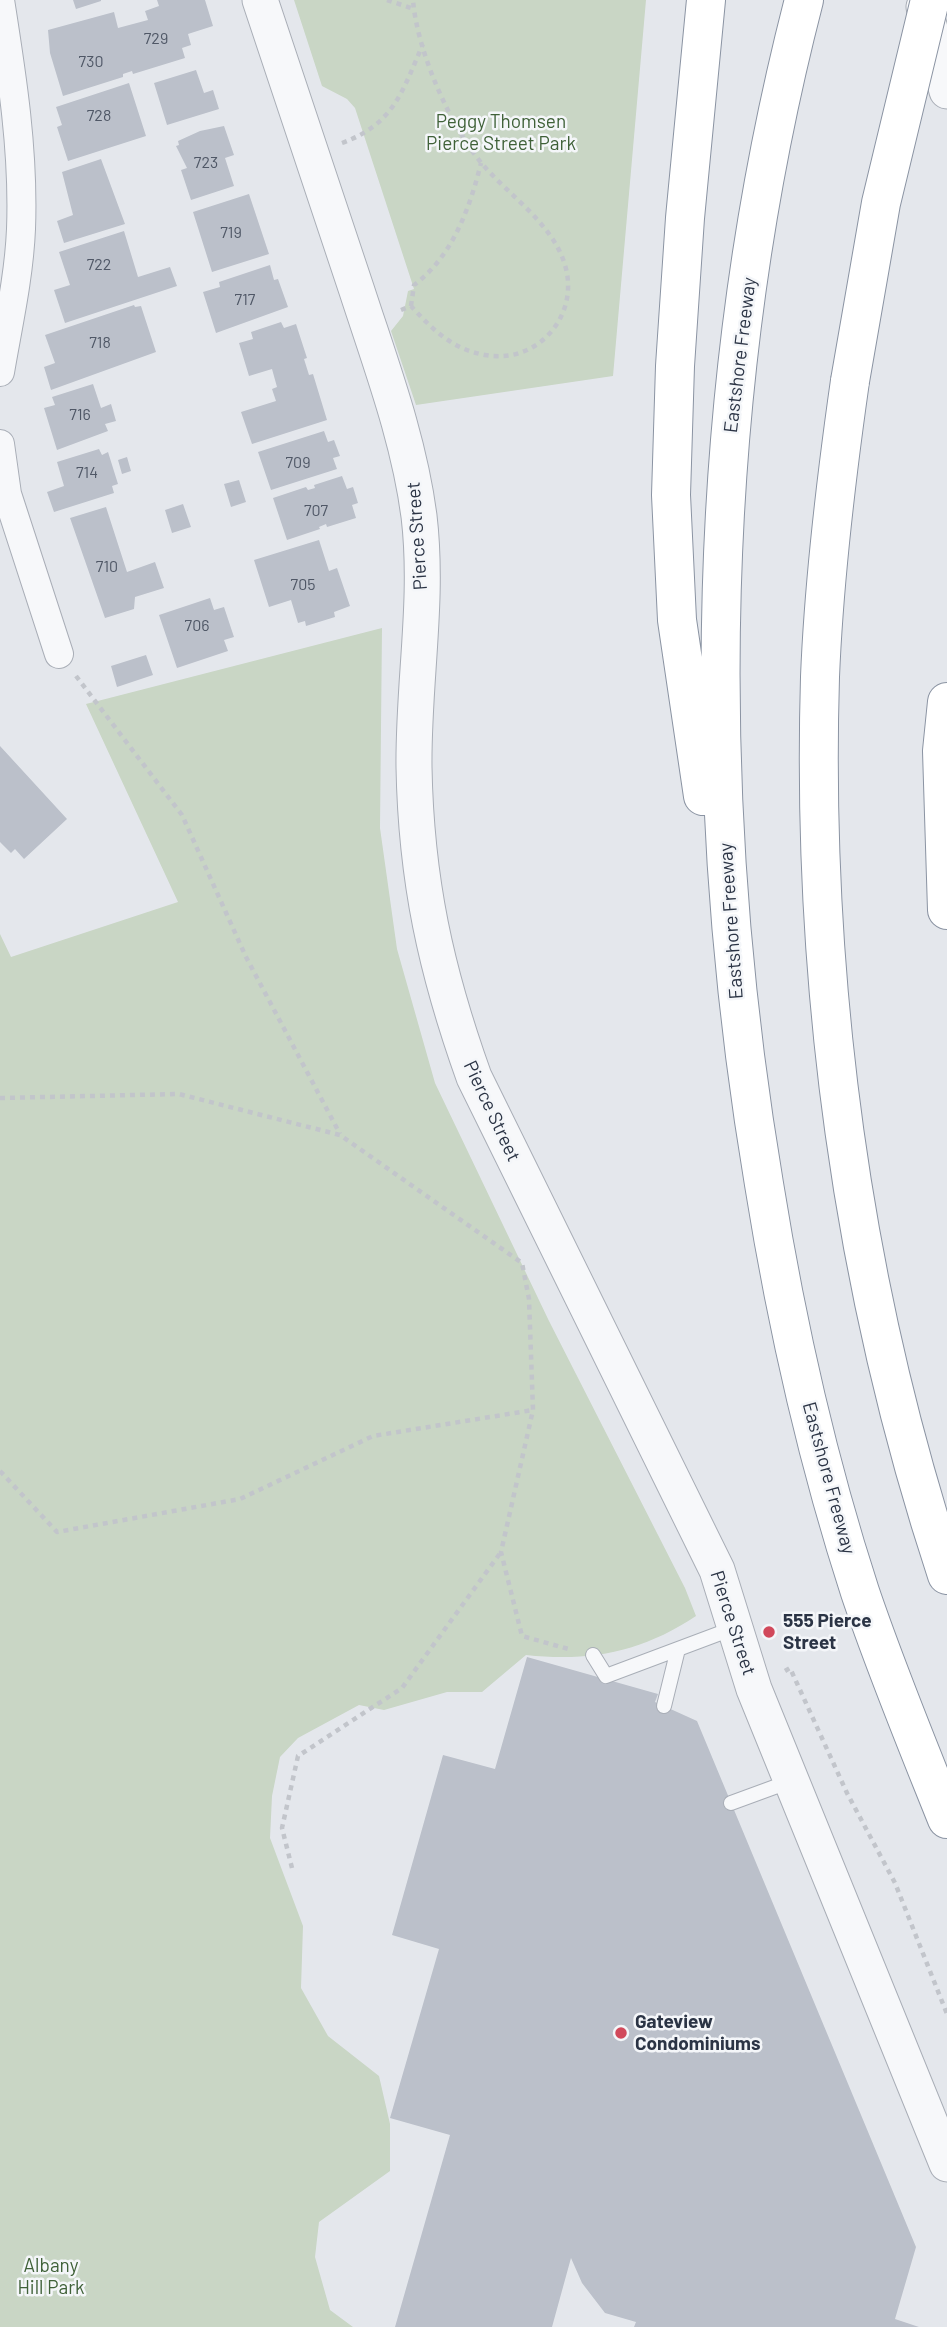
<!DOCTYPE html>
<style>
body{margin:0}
canvas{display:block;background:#e4e7ec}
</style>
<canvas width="947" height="2327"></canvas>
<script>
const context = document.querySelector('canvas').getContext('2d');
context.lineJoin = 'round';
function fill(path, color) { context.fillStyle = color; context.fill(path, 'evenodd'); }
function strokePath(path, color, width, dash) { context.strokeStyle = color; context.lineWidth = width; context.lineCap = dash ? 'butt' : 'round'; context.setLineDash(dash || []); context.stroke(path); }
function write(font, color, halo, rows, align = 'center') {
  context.font = font + ' Barlow,sans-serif'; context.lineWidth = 5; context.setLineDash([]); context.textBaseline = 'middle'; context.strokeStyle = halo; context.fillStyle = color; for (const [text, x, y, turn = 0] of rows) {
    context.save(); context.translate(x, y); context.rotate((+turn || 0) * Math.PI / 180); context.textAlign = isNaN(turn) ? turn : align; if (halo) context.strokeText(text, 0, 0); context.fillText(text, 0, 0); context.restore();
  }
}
const green = new Path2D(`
 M294,0H646L613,376L416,405L391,331L403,316L408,291L414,289L355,108L347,99L322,86Z
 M382,628L380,828L397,949L435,1083L549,1321L685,1588L696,1616C642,1652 590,1662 526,1655L482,1692H447L384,1710L359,1705L298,1738L280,1757L272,1796L270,1838L303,1926L301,1988L328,2036L379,2076L390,2124V2171L319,2222L315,2257L330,2310L353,2327H0V934L11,957L178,902L86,704Z`);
const building = new Path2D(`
 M73,0H101V1L76,9Z
 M157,0H205L213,26L188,34L191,45L182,48L185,58L133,74L132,71L123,74V77L63,96L50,53L48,30L114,12L118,28L148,20L145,11L159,6Z
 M196,70L204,93L213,90L219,109L167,125L154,83Z
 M129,83L146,136L68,161L57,127L62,125L56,107Z
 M224,126L234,155L225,158L234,186L191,200L181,170L187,168L176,146L179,145L178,141L200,131Z
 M101,159L125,224L64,243L57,221L73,215L62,172Z
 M249,194L269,254L212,272L193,212Z
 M124,231L138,277L170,267L177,286L65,323L54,290L70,285L59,252Z
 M270,265L274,280L278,279L288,307L216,333L203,292L220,287L219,282Z
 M134,305L135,307L141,306L156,352L51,390L44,367L55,363L45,335Z
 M281,322L284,328L296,324L307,358L304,359L309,375L313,374L327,420L252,444L241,412L276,401L272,389L277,387L272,369L249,376L239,343L253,339L251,332Z
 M93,384L101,408L111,404L116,421L105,424L108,431L57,450L44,408L55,405L52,397Z
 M324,431L328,442L334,440L340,456L333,458L337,469L271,490L258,452Z
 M99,449L102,455L108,452L118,484L112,486L114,493L54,512L47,492L64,486L57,462Z
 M127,457L131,471L122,474L118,460Z
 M342,476L347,489L353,487L358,503L352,505L356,518L327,527L326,524L319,527L320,529L287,540L273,498L306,487L308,490L315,488L314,485Z
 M239,480L246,502L231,507L224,484Z
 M183,504L191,527L172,533L165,510Z
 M106,507L127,572L155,562L164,588L135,597L134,609L105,618L70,518Z
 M319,540L329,571L337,568L350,606L334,612L335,617L306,626L305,621L298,623L291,600L269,607L254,560Z
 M210,598L214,610L224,607L234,637L224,640L228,651L177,668L159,615Z
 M146,655L153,675L117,687L111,666Z
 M0,746L67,819L24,859L15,849L11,853L0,842Z
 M527,1657L658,1694L655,1702L697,1721L916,2247L895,2319L919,2327H634L636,2322L605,2313L582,2283L571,2258L552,2327H395L450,2135L390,2118L439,1949L392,1935L443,1755L495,1769Z`);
const path = new Path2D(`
 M387,0L414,9
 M342,143C394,124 402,92 423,44
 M411,306L414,285C452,257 470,208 481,163
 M401,310L411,306C433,330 452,349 485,355C538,365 582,314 564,262C551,223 509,195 483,165C450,126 417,51 413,0
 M76,676L182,815L246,957L340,1134
 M0,1098L179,1094L340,1135L522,1263L529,1299L533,1410L501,1552L522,1636L572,1650
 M0,1471L57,1532L240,1499L373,1436L533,1410
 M785,1671L790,1668L847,1793L895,1883L947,2014
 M292,1868L282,1828L298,1756L402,1688L501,1552`);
const service = new Path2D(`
 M593,1655L606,1676L734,1628
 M664,1706L678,1649
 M731,1803L791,1781`);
const minor = new Path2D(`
 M0,372C8,325 19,277 21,229C24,152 12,76 0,0
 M0,444L7,494L59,654`);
const tertiary = new Path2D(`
 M260,0C292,97 325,194 357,291C381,365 409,439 419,516C429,600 413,683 414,767C416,880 436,971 474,1077L717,1570L754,1689L947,2164
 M924,7L947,91`);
const motorway = new Path2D(`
 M804,0C704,386 698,792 764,1184C786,1321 817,1460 860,1592C886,1669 917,1744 947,1819
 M850,381C836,479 824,577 820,677C811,980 852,1288 947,1575
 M947,702L942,751L947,910
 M703,796L677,620L671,495L675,366L685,218L706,0`);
const motorwayBridge = new Path2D(`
 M850,381L881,203L930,0`);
const markers = [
 [769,1632,7,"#d1495b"],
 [621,2033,7,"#d1495b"]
];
const numberNames = [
 ["729",156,39],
 ["730",91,62],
 ["728",99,116],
 ["723",206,163],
 ["719",231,233],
 ["722",99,265],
 ["717",245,300],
 ["718",100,343],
 ["716",80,415],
 ["709",298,463],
 ["714",87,473],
 ["707",316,511],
 ["710",107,567],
 ["705",303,585],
 ["706",197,626]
];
const parkNames = [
 ["Peggy Thomsen",501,122],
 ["Pierce Street Park",501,144],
 ["Albany",51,2266],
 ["Hill Park",51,2288]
];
const streetNames = [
 ["Eastshore Freeway",740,355,-83],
 ["Pierce Street",417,536,-94],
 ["Eastshore Freeway",731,921,-94],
 ["Pierce Street",492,1111,65],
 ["Eastshore Freeway",829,1478,75],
 ["Pierce Street",733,1623,72]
];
const poiNames = [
 ["555 Pierce",783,1621],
 ["Street",783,1643],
 ["Gateview",635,2022],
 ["Condominiums",635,2044]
];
fill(green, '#c9d6c5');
fill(building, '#bbc0ca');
strokePath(service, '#a9aeb7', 16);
strokePath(minor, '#a9aeb7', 30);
strokePath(tertiary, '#a9aeb7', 37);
strokePath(motorway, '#8b94a3', 40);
strokePath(path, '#c2c5cb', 4.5, [5, 5]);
strokePath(service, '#f7f8fa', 14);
strokePath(minor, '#f7f8fa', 28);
strokePath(tertiary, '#f7f8fa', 35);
strokePath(motorway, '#fff', 38);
strokePath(motorwayBridge, '#8b94a3', 40, []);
strokePath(motorwayBridge, '#fff', 38);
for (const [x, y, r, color] of markers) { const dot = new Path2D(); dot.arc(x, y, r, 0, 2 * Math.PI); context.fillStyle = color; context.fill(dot); strokePath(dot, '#f4f6f9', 2.5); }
write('16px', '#4f5766', null, numberNames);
write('19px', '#3f6138', '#f4f6f9', parkNames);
write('19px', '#2b3445', '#f4f6f9', streetNames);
write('bold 19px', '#2b3445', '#f4f6f9', poiNames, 'left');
</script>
